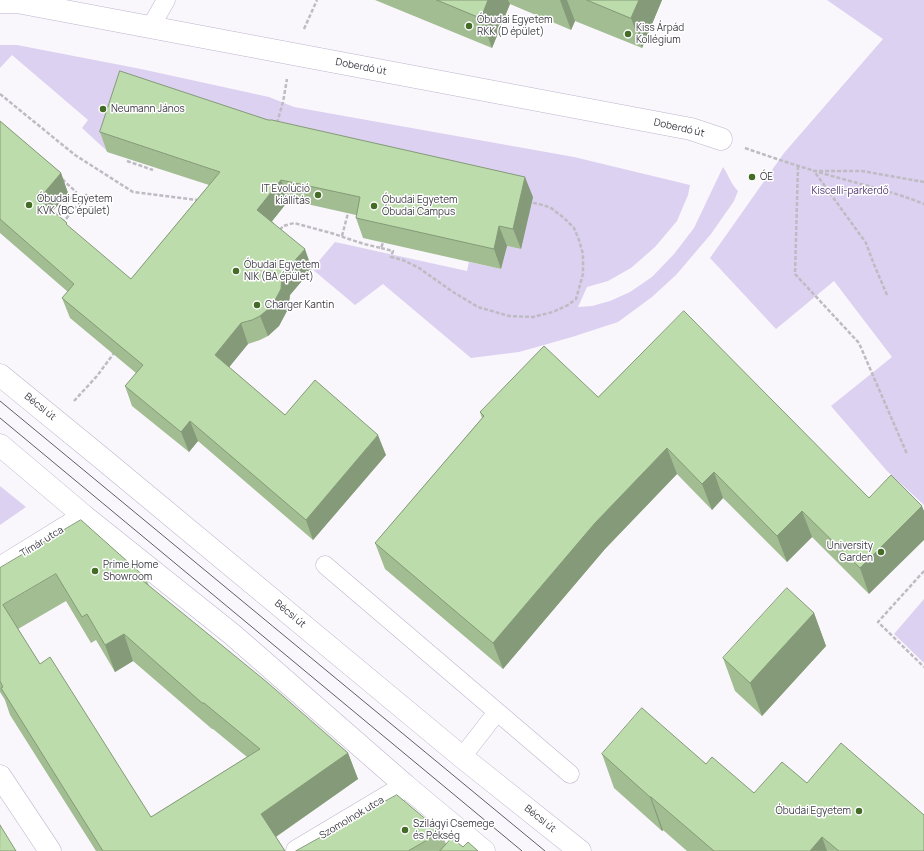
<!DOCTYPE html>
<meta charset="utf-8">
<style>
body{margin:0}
canvas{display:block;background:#f9f7fc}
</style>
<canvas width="924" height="851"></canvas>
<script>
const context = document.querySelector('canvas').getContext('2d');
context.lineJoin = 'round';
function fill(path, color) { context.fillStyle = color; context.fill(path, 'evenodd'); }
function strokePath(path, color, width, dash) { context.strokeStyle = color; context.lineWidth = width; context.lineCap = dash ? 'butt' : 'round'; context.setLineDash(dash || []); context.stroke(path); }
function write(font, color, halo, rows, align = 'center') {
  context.font = font + ' Manrope,sans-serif'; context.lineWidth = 3; context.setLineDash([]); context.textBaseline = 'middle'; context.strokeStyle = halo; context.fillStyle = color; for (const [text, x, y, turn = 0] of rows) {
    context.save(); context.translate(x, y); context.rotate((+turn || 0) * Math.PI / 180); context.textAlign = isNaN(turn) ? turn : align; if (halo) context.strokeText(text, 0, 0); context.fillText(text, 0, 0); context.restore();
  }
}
const green = new Path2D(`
 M827,0H924V505L887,471L831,406L892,357L834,281L776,329L710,258L784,153L883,39Z
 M0,45H17L141,69L269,97L294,107L574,157L690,185L688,195L677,221L655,247L631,268L608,281L587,287L578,307L592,306L610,301L630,292L652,277L674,254L694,228L723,167C729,176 731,184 738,191L734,201L711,234L676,275L652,297L618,322L572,337L519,352L471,358L383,284L355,305L312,269L335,242L467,271L469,262L501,269L507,246L521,249L127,92L107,151L82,128L88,120L12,55L0,68Z
 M0,486L26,507L0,525Z
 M924,599V663L894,634Z`);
const path = new Path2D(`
 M304,29L317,0
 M0,94L75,155L133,192L198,200
 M277,123L283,102L287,79
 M745,148C776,159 807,169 839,178C868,186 897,193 924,204
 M127,161L153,170
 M798,166L795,274L859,343L907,454
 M54,217L76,192L62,179
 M61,222L65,220L87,194
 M280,230L283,226L294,223L331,233L364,244L381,248L384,240
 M342,236L348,213
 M381,248L393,251L391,257L403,260L419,268L453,292L478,307L509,316L533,317L553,312L568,305L576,299L583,274V254L579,240L574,228L564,218L551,208L543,205L529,202
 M887,295L873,262L866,243L814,171H862L924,182
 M74,401L97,376L114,353
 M924,571L878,622L924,667`);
const lane = new Path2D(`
 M150,28L166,0
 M325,565L570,774
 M462,757L497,712`);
const street = new Path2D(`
 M0,2H17L691,129L721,139
 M0,568L84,516
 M0,776L50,851
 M297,851L406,786`);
const secondary = new Path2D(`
 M0,375L104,460L462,757L580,851
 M0,445L84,516L233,635L406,786L484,851`);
const tram = new Path2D(`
 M0,401L545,851
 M0,418L522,851`);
const wall = new Path2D(`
 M375,0H662L642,48L575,21L571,30L510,4L492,48Z
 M268,120L533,197L521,249L507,246L501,269L363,238L356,218V215L289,200L272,221L312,269L290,295L288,309L279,326L268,336L260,340L248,344L229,367L285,415L386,455L313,540L198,441L189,452L132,406L125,386L136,373L70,318L62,298L68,292L0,233V121L61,173L68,193L53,211L67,226L131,279L209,185L107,152L100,132Z
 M598,397L869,498V594L812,537L787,562L723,498L712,510L677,474L605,549L503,669L385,569L375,543L482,418L480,412Z
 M0,568L146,578L149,586L348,753L358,779L276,837L285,851H96L10,715L5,700L0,692ZM66,601L91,643L96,640L115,672L133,661L212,729H213L247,757L151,817L40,664L18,629Z
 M814,613L826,646L762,716L735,691L723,658Z
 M602,754L706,764L754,793L807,783L924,851H687L663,830L662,831L614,788Z
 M441,832L446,844L463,847L478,851H296Z`);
const shadedWall = new Path2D(`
 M488,0H508L510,4L492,48L481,18Z
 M560,0H567L575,21L571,30Z
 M639,0H662L642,48L631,18Z
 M61,173L68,193L46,219L39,199Z
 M525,177L533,197L521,249L513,229Z
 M281,180L289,200L265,230L257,210Z
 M499,226L507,246L501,269L494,249Z
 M305,249L312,269L290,295L288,309L279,326L268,336L260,316L282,275Z
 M241,323L248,344L222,376L215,355Z
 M190,421L198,441L189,452L181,432Z
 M378,435L386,455L313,540L306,520Z
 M667,448L677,474L605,549L503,669L493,643L595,523Z
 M714,472L723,498L712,510L702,484Z
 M922,506L924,511V540L869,594L860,568Z
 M802,511L812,537L787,562L777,536Z
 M814,613L826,646L762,716L750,683Z
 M124,634L133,661L115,672L105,645Z
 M348,753L358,779L271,840L261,814Z
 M650,797H651L663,830L662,831Z
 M822,837L827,851H810Z`);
const building = new Path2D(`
 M437,0H488L481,18Z
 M587,0H639L631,18Z
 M120,71L268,120H272L525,177L513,229L499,226L494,249L356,218L360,197L281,180L257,210L305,249L282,275L281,289L272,306L260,316L252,320L241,323L215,355L285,415L315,380L378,435L306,520L190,421L181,432L125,386L143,365L62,298L74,284L0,219V121L61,173L39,199L67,223L66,224L131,279L220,172L100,132Z
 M684,311L869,498L891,475L922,506L860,568L802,511L777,536L714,472L702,484L667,448L595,523L493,643L375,543L484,416L480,412L544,346L598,397Z
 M81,520L146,578L142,580L268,683L348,753L261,814L285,851H103L1,688L3,687L0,681V568ZM56,574L82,617L87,614L105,645L124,634L202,703H204L260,749L151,817L50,657L40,664L3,605Z
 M787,588L814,613L750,683L723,658Z
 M642,708L706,764L712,757L754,793L782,762L807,783L841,743L924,815V851H839L822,837L810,851H714L651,797H650L602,754Z
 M397,795L441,832L408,851H296Z
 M0,825L16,851H0Z
 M452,838L463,847L468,842L478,851H440Z`);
const markers = [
 [469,26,4,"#446c27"],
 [628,34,4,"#446c27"],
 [103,109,4,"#446c27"],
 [752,177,4,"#446c27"],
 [318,195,4,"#446c27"],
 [29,205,4,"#446c27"],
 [374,206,4,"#446c27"],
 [236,271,4,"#446c27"],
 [257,305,4,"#446c27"],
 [881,552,4,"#446c27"],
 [95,571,4,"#446c27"],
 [859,811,4,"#446c27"],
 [405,830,4,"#446c27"]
];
const poiNames = [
 ["Óbudai Egyetem",477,20],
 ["RKK (D épület)",477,32],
 ["Kiss Árpád",636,28],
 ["Kollégium",636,40],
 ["Neumann János",111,109],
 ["ÓE",760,177],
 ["IT Evolúció",310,189,"right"],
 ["kiállítás",310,201,"right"],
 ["Óbudai Egyetem",37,199],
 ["KVK (BC épület)",37,211],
 ["Óbudai Egyetem",382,200],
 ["Óbudai Campus",382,212],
 ["Óbudai Egyetem",244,265],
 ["NIK (BA épület)",244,277],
 ["Charger Kantin",265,305],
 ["University",873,546,"right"],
 ["Garden",873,558,"right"],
 ["Prime Home",103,565],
 ["Showroom",103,577],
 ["Óbudai Egyetem",851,811,"right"],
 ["Szilágyi Csemege",413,824],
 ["és Pékség",413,836]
];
const streetNames = [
 ["Doberdó út",361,67,11],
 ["Doberdó út",679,128,13],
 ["Bécsi út",40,407,39],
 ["Tímár utca",42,542,-32],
 ["Bécsi út",290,614,40],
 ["Szomolnok utca",352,818,-31],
 ["Bécsi út",540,819,39]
];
const parkNames = [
 ["Kiscelli-parkerdő",850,191]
];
fill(green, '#dcd1f1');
strokePath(lane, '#bdb5cd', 19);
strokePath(street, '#bdb5cd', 23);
strokePath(secondary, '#bdb5cd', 23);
strokePath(path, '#bebcc2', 2.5, [4, 2]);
strokePath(lane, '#fff', 18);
strokePath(street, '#fff', 22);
strokePath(secondary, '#fff', 22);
strokePath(tram, '#605d67', 1);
fill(wall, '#a3bd93');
fill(shadedWall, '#849a78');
fill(building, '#bddcab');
strokePath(building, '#849a78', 1);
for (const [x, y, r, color] of markers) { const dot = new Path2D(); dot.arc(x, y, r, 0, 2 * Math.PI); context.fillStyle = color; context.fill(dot); strokePath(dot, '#fff', 1.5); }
write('10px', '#3d3a44', '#fff', poiNames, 'left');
write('10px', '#3d3a44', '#fff', streetNames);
write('10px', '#503573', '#fff', parkNames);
</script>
